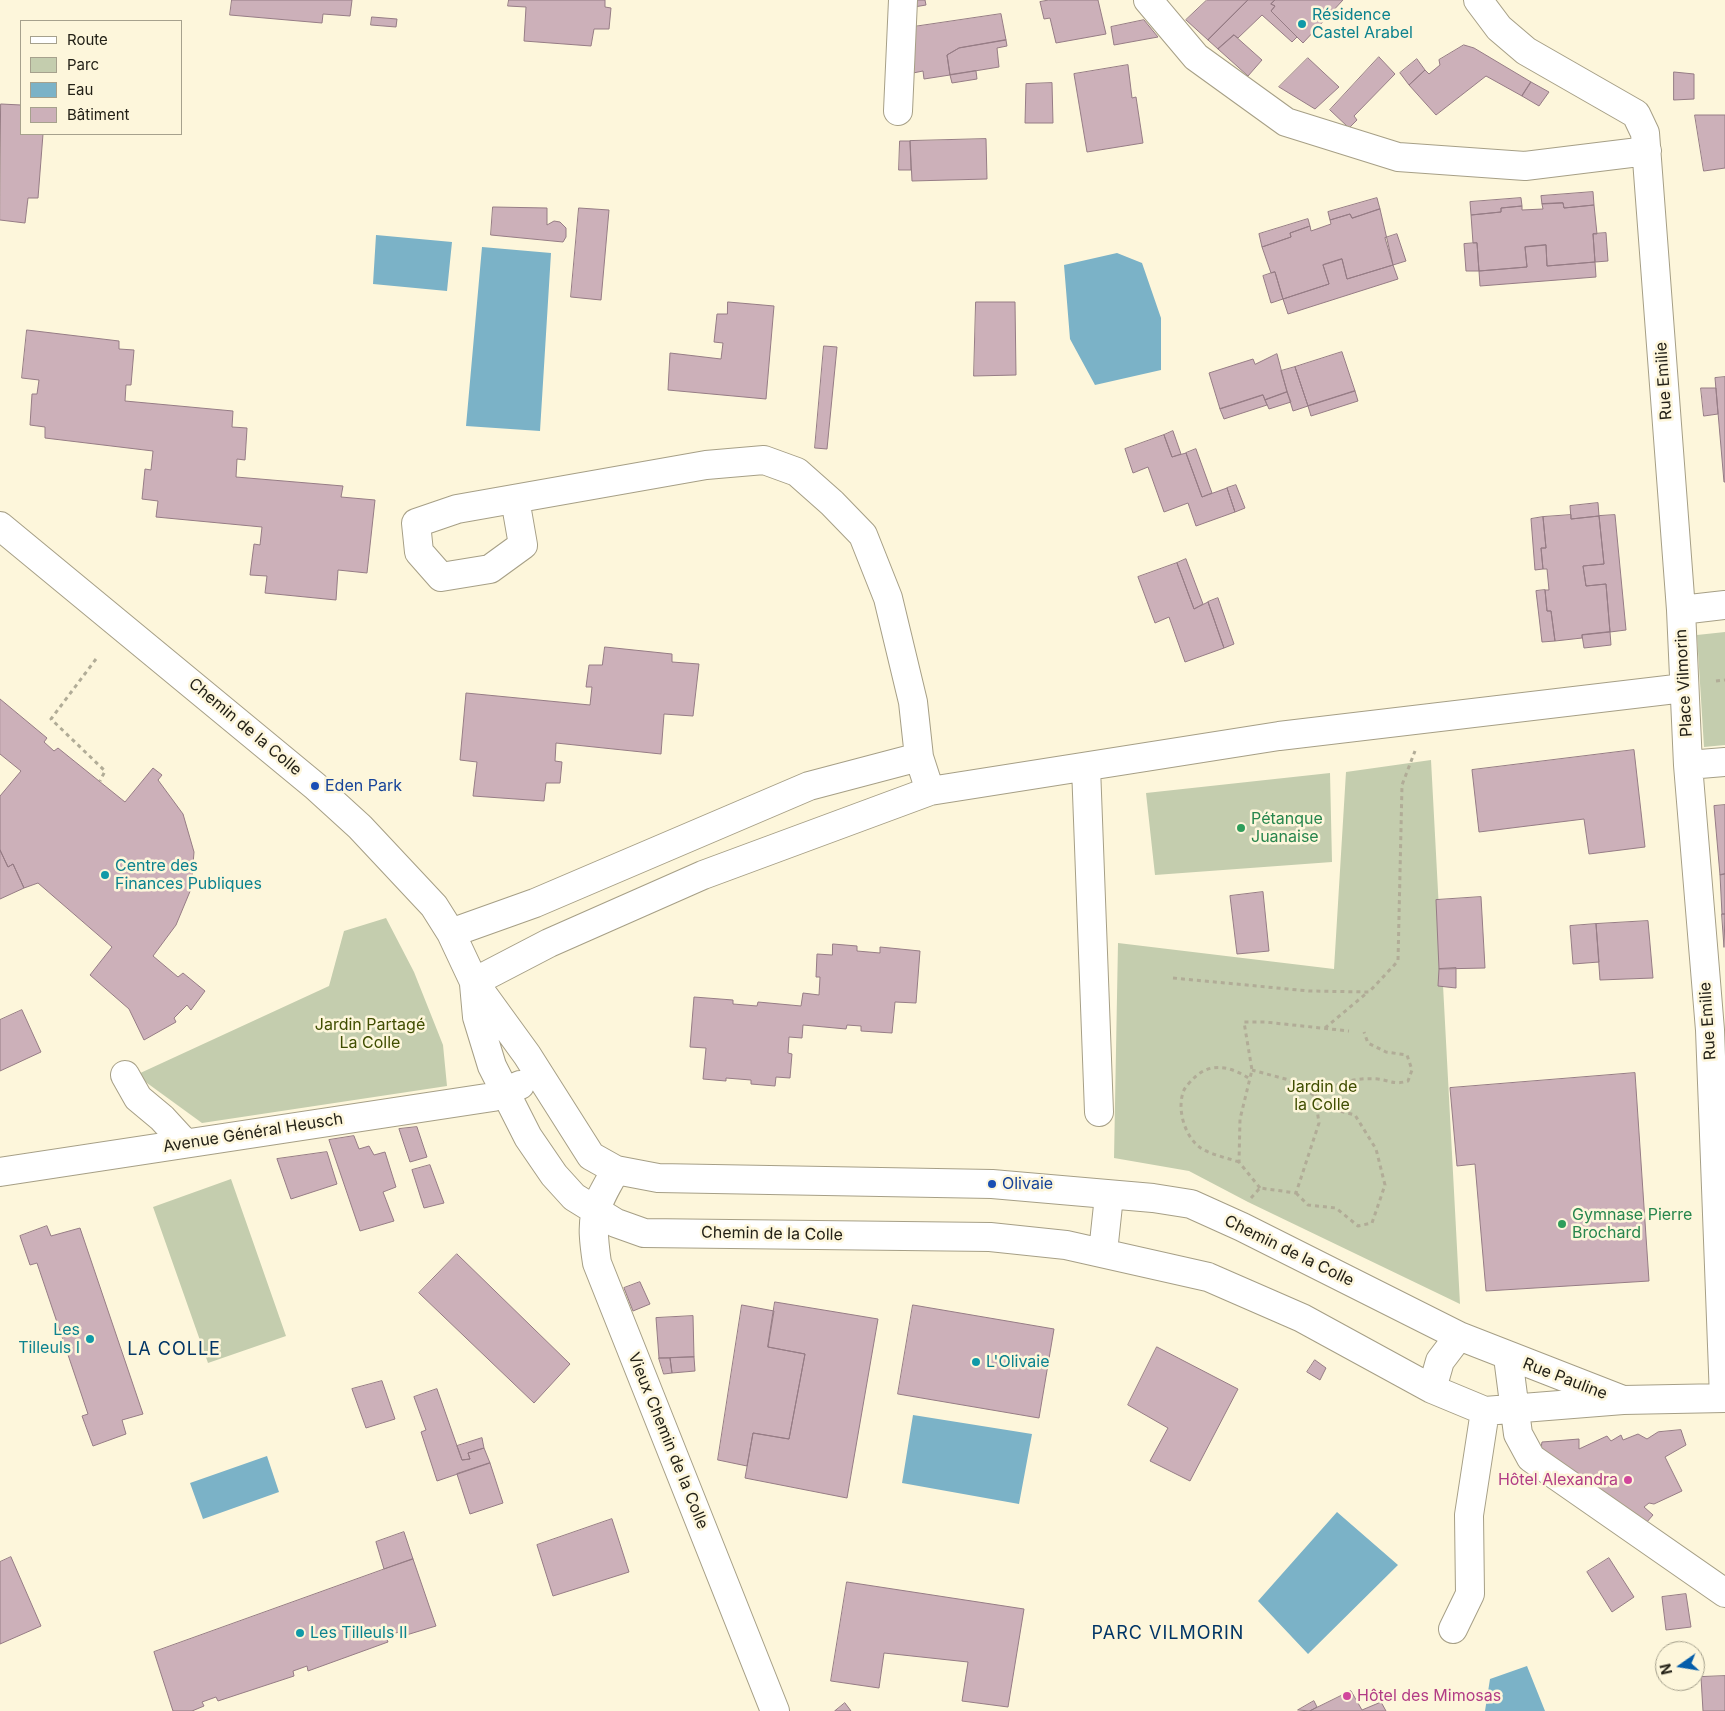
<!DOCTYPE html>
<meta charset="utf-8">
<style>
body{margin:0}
#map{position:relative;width:1725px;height:1711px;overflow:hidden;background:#fdf6db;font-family:Inter,sans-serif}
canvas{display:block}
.legend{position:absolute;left:20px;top:20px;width:162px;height:115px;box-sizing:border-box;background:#fdf6db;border:1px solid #a6a18d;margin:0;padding:6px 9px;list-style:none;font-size:15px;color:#232117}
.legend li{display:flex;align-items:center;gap:10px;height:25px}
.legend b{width:25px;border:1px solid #a6a18d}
.north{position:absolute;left:1655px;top:1641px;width:50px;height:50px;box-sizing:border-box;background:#fdf6db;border:1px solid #a6a18d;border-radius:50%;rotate:257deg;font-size:14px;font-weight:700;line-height:20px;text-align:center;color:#232117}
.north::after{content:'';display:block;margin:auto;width:18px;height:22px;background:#045daa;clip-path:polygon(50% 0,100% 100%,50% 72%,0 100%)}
</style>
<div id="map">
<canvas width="1725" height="1711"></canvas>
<ul class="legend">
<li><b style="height:6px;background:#fff"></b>Route</li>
<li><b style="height:14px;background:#c4cdae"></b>Parc</li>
<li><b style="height:14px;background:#7bb2c7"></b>Eau</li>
<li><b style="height:14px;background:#ccb0b9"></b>Bâtiment</li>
</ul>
<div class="north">N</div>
</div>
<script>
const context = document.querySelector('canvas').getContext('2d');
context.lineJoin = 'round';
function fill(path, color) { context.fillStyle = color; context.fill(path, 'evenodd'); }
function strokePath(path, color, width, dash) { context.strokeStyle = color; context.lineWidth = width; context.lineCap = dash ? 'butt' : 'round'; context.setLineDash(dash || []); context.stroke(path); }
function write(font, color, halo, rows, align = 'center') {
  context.font = font + ' Inter,sans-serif'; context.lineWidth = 5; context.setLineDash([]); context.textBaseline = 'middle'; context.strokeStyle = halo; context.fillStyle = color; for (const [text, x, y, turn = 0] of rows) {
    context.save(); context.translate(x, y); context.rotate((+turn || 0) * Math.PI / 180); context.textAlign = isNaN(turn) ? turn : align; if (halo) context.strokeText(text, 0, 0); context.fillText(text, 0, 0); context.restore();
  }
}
const green = new Path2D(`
 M1725,632V745L1704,747L1697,635Z
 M1431,760L1460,1304L1248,1202L1189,1171L1114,1158L1118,943L1334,969L1346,772Z
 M1330,773L1332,862L1155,875L1146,793Z
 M386,918L414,972L443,1045L447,1086L202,1123L136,1075L329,986L344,931Z
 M231,1179L286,1336L208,1363L153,1207Z`);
const water = new Path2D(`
 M376,235L452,242L447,291L373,284Z
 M482,247L551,253L540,431L466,426Z
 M1117,253L1142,263L1161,318V370L1095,385L1070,339L1064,265Z
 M913,1415L1032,1434L1019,1504L902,1483Z
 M267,1456L279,1492L203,1519L190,1483Z
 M1337,1512L1398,1565L1308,1654L1258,1601Z
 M1527,1666L1545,1711H1485L1490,1679Z`);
const building = new Path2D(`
 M232,0H352L350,16L323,14L322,23L230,15Z
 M509,0H605V7L611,8L609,29H594L591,46L524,41L526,7L508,6Z
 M914,0H925L926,5L914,7Z
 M1049,0H1098L1106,34L1056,43L1050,18L1044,19L1040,2Z
 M1207,0H1248L1208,40L1186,20Z
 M1248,0H1275L1271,4L1275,6L1271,11L1297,37L1292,42L1262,15L1238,38L1234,35L1218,49L1208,40Z
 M1275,0H1343L1303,43L1271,11L1275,6L1271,4Z
 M1001,14L1006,40L959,48L947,55L950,75L924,79L923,71L913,73L910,40L915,38L913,27Z
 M372,17L397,19L396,27L371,25Z
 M1144,20L1158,37L1114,45L1111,27Z
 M1234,35L1262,60L1248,76L1218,49Z
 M1006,40L1007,46L997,48L999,67L950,75L947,55L959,48Z
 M1464,45L1474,48L1531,82L1522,96L1486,76L1436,115L1409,85L1425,70L1429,74L1440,65L1439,60Z
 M1379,57L1395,74L1354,116L1357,120L1349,128L1330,110Z
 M1308,58L1339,87L1315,109L1279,87Z
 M1417,59L1425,70L1409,85L1400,73Z
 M1128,65L1132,98L1136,97L1143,143L1087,152L1074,74Z
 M976,71L977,79L952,83L950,75Z
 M1674,72L1694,74V99L1674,100Z
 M1531,82L1549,92L1539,106L1522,96Z
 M1052,83L1053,123H1025L1026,84Z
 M1,104L21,105V134H43L38,198H28L25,223L0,220Z
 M1695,115H1725V168L1704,171Z
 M986,139L987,179L912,181L910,141Z
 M900,141H910L911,170H899Z
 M1593,192L1594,205L1564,208L1563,203L1542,204L1541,196Z
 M1377,198L1380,209L1352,218L1350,214L1330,220L1328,212Z
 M1521,198L1522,206L1501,208V212L1471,215L1470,202Z
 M1563,203L1564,208L1594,205L1597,234H1593L1595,262L1547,266L1546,245L1525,247L1527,267L1479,271L1477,243H1473L1471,215L1501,212V208L1522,206V210L1543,209L1542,204Z
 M493,207L547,208V225L554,221L560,222L566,228V237L563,242L491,235Z
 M579,208L609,210L601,300L571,297Z
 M1380,209L1393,265L1347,279L1342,259L1323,265L1329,284L1283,299L1275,272L1271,273L1262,247L1291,237L1290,233L1310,226L1311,231L1331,224L1330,220L1350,214L1352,218Z
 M1308,219L1310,226L1290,233L1291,237L1262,247L1259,234Z
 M1606,233L1608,261L1595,262L1593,234Z
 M1397,234L1406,261L1393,265L1385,238Z
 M1477,243L1479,271H1466L1464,244Z
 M1546,245L1547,266L1595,262L1596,277L1480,286L1479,271L1527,267L1525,247Z
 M1342,259L1347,279L1393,265L1398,279L1288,314L1283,299L1329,284L1323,265Z
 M1275,272L1283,299L1271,303L1263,276Z
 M728,302L774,306L766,399L668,390L670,353L721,359L723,343L714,342L717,314H727Z
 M976,302H1015L1016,375L974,376Z
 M27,330L119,341V349L134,350L131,385H126L125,401L233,411L232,427L247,428L245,460L237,459L236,477L343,486L341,497L375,500L367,573L338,570L336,600L265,593L267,576L250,575L254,544L260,545L262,527L156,517L158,501L142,499L145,469L151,470L153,451L45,438V427L30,425L32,394H37L39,380L22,378Z
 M824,346L837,347L827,449L815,448Z
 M1342,352L1355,391L1308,406L1295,367Z
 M1277,354L1287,392L1265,400L1263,395L1220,409L1209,373L1253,359L1255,364Z
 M1295,367L1308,406L1293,411L1281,371Z
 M1725,377V482H1724L1715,378Z
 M1701,388H1716L1718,414L1704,416Z
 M1355,391L1358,401L1311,416L1308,406Z
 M1287,392L1291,402L1269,409L1265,400Z
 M1263,395L1267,405L1224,419L1220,409Z
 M1173,431L1181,454L1172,457L1164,435Z
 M1164,435L1172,457L1186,453L1202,497L1227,488L1235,512L1196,526L1188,503L1164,512L1148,467L1133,473L1125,449Z
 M1196,449L1212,493L1202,497L1186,453Z
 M1236,485L1245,508L1235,512L1227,488Z
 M1598,503L1599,516L1571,519L1570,506Z
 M1571,515V519L1599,516L1604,564L1583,566L1586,586L1606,584L1610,632L1582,635V638L1555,641L1551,611H1547L1545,590H1549L1547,569H1543L1541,548H1546L1543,517Z
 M1615,515L1626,630L1610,632L1606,584L1586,586L1583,566L1604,564L1599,516Z
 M1543,517L1546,548H1541L1543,569L1535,570L1531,519Z
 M1186,559L1203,604L1194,609L1177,563Z
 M1177,563L1194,609L1208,602L1224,648L1185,662L1169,617L1155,623L1138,577Z
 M1545,590L1547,611H1551L1555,641L1542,642L1536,591Z
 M1218,598L1234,644L1224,648L1208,602Z
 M1610,632L1611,645L1584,648L1582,635Z
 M605,647L672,654V662L699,664L693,716L664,714L661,754L556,743L555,761L562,762L560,783H546L544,801L473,796L477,762L460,760L466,693L590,705L592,687H586L589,665H602Z
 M0,699L47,738L44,742L54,751L58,748L125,802L153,768L162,775L158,780L183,814L194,852L191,889L176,925L153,956L178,977L183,973L205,991L191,1010L187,1005L174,1018L176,1022L144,1040L129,1009L90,975L112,947L38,883L24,888L13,864L8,867L0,850V796L21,771L0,754Z
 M1634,750L1645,847L1589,854L1584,819L1479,832L1472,770Z
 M1725,805V874L1720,875L1714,806Z
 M0,850L8,867L13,864L24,888L0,899Z
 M1725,874V914H1722L1720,875Z
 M1263,892L1269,951L1237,954L1230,896Z
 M1481,897L1485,968L1439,969L1436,900Z
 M1722,914H1725L1724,947Z
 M1648,921L1653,978L1600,980L1596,924Z
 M1596,924L1599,962L1573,964L1570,926Z
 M833,944L857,946V951L880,953V947L920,951L916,1003L895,1002L892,1033L861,1031V1026L847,1025L846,1029L803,1025L802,1038L789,1037L788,1053L792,1054L790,1078L776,1077L775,1086L751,1084V1080L726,1078V1081L703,1079L706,1048L690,1047L694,997L733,1000V1004L757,1006L758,1002L801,1006L803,993L819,995L820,977H816L817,954L832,955Z
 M1456,968V988L1438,986L1439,969Z
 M22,1010L41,1052L0,1071V1020Z
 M1635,1073L1649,1281L1486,1291L1475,1164L1457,1166L1450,1088Z
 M417,1127L427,1157L410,1162L399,1129Z
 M354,1136L359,1149L369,1146L374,1155L385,1152L396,1187L383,1192L394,1221L360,1231L329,1140Z
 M327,1152L337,1184L291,1199L277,1159Z
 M430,1165L444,1203L424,1208L412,1170Z
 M47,1226L51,1236L80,1228L143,1414L122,1420L126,1434L93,1446L82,1416L88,1414L37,1263L30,1265L20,1236Z
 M457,1254L570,1364L534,1403L419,1293Z
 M640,1282L650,1304L633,1311L624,1288Z
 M775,1302L878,1319L847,1498L745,1478L753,1433L789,1439L805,1354L768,1347Z
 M742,1305L774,1311L768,1347L805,1354L789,1439L753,1433L747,1466L718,1460Z
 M913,1305L1054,1329L1039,1418L898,1394Z
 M693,1316L694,1357L659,1358L656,1318Z
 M1157,1347L1238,1389L1190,1481L1150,1461L1168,1428L1128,1405Z
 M694,1357L695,1371L672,1373L670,1358Z
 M659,1358H670L672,1373L664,1374Z
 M1315,1360L1326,1368L1320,1380L1307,1372Z
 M382,1381L395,1419L366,1428L352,1389Z
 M437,1389L462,1460L470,1459L468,1453L484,1448L490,1463L437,1481L421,1432L426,1430L414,1397Z
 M1681,1430L1686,1445L1665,1457L1682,1491L1654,1504L1649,1503L1644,1507L1653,1515L1646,1523L1540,1453L1542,1442L1579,1439V1449L1607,1436L1611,1441L1621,1435L1623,1440L1638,1434L1647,1439L1658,1432Z
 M482,1438L484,1448L468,1453L470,1459L462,1460L457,1446Z
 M490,1463L503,1503L470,1514L457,1474Z
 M612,1519L629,1572L553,1596L537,1545Z
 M404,1532L413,1559L384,1569L376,1542Z
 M11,1557L41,1626L0,1644V1562Z
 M1609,1558L1634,1597L1612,1612L1587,1572Z
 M413,1559L436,1626L403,1636L402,1631L386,1636L388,1642L308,1671L307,1666L293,1671L294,1676L218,1701L216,1697L202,1702L204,1706L192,1711H173L154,1652Z
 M847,1582L1024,1609L1008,1707L962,1701L968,1662L884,1653L879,1688L831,1681Z
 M1686,1594L1691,1627L1666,1630L1662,1597Z
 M1725,1676V1711H1703L1701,1677Z
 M1351,1691L1362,1710L1381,1702L1386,1711H1310Z
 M1314,1701L1317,1707L1310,1711L1298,1710Z
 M845,1703L851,1711H835Z`);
const path = new Path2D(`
 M96,659L51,719L105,771L100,781
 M1716,681L1725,680
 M1173,978L1309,991L1369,992L1398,961L1402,785L1415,751
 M1325,1028L1368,992
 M1315,1096C1336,1084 1353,1077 1378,1079C1392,1081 1393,1085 1408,1081L1412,1070L1407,1055L1386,1052L1368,1043L1364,1032
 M1239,1162C1227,1158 1213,1155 1202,1149C1185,1138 1176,1109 1184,1090C1186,1086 1191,1081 1194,1078C1211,1061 1232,1067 1250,1079
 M1260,1188L1239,1162L1240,1119L1252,1070L1244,1022H1265L1349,1031
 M1296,1193L1308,1205L1336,1208L1358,1226L1372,1223L1385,1185L1376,1149L1355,1115L1316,1105
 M1251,1198L1260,1188L1296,1193L1319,1123L1315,1096L1289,1080L1252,1070`);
const minor = new Path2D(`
 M1148,0L1196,57L1286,122L1398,157L1525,166L1647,151
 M1478,0L1499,28L1526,51L1636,114L1645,133L1681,610
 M898,111L903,0
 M515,499L523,545L490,569L441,577L419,552L416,523L457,509L706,465L764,460L797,472L832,503L863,535L888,598L913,702L919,757L930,791
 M0,526L315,786L360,827L434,906L451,933L474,982L527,1055L591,1156L616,1170L658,1178L992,1184L1153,1198L1191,1204L1242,1227L1459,1336L1623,1400
 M1688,765L1725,762
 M1086,767L1099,1112
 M451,933L535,903L809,786L919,757
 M474,982L549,943L703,875L930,791L1279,736L1684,688
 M474,984L477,1017L492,1066L528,1137L554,1175L574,1197L616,1223L644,1233L990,1237L1066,1245L1208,1277L1302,1318L1432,1389L1485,1411L1623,1400L1725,1398
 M125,1075L138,1098L162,1118L185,1143
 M616,1170C593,1209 590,1217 597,1263L775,1711
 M0,1172L493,1097L520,1085
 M1103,1252L1109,1196
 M1508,1357L1518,1434L1531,1458L1725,1593
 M1432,1389L1440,1361L1459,1336
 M1724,1398L1710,1030L1688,765L1681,610L1725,605
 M1453,1629L1470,1594L1469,1515L1485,1411`);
const markers = [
 [1302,24,5,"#0f9aa8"],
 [315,786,5,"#1a4fb4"],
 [1241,828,5,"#2e9e5b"],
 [105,875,5,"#0f9aa8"],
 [992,1184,5,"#1a4fb4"],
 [1562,1224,5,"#2e9e5b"],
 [90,1339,5,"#0f9aa8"],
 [976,1362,5,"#0f9aa8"],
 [1628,1480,5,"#d1479c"],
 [300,1633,5,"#0f9aa8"],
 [1347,1696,5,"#d1479c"]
];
const cultureNames = [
 ["Résidence",1312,15],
 ["Castel Arabel",1312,33],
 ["Centre des",115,866],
 ["Finances Publiques",115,884],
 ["Les",80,1330,"right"],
 ["Tilleuls I",80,1348,"right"],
 ["L'Olivaie",986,1362],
 ["Les Tilleuls II",310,1633]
];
const streetNames = [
 ["Rue Emilie",1664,381,-94],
 ["Place Vilmorin",1684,683,-93],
 ["Chemin de la Colle",245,727,40],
 ["Rue Emilie",1708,1021,-94],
 ["Avenue Général Heusch",253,1133,-9],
 ["Chemin de la Colle",772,1234,1],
 ["Chemin de la Colle",1289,1251,26],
 ["Rue Pauline",1565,1379,21],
 ["Vieux Chemin de la Colle",668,1441,68]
];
const transitNames = [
 ["Eden Park",325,786],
 ["Olivaie",1002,1184]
];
const leisureNames = [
 ["Pétanque",1251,819],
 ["Juanaise",1251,837],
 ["Gymnase Pierre",1572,1215],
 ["Brochard",1572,1233]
];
const parkNames = [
 ["Jardin Partagé",370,1025],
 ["La Colle",370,1043],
 ["Jardin de",1322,1087],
 ["la Colle",1322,1105]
];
const hotelNames = [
 ["Hôtel Alexandra",1618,1480],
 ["Hôtel des Mimosas",1357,1696,"left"]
];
const neighbourhoodNames = [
 ["LA COLLE",174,1350],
 ["PARC VILMORIN",1168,1634]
];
fill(green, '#c4cdae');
fill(water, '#7bb2c7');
fill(building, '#ccb0b9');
strokePath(building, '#967c85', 1);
strokePath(minor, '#a69f86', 30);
strokePath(path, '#b1ac97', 3, [4, 4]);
strokePath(minor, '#fff', 28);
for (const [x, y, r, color] of markers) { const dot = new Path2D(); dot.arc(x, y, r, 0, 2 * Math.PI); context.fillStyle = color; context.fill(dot); strokePath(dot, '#fdf6db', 2); }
write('16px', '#0d838f', '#fdf6db', cultureNames, 'left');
write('16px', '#232117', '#fdf6db', streetNames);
write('16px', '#164399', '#fdf6db', transitNames, 'left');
write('16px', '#27864d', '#fdf6db', leisureNames, 'left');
write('16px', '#404e01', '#fdf6db', parkNames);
write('16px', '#b23c85', '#fdf6db', hotelNames, 'right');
context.letterSpacing = '1px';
write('18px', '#013566', '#fdf6db', neighbourhoodNames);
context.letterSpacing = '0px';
</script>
